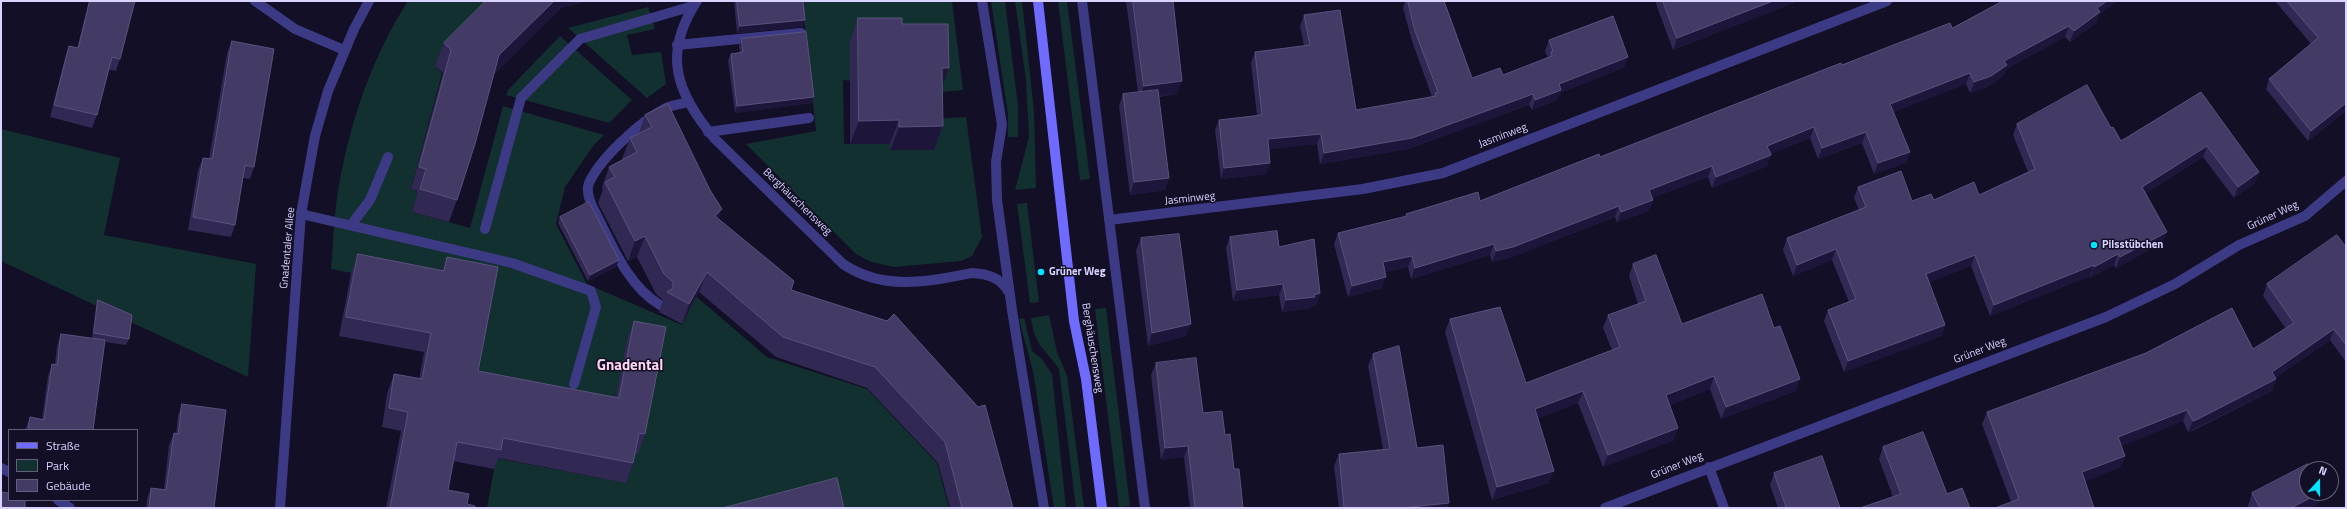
<!DOCTYPE html>
<meta charset="utf-8">
<style>
body{margin:0}
#map{position:relative;width:2347px;height:509px;overflow:hidden;background:#130f26;font-family:"Titillium Web",sans-serif}
canvas{display:block}
.frame{position:absolute;inset:0;border:2px solid #d9d4ff;pointer-events:none}
.legend{position:absolute;left:8px;top:429px;width:130px;height:72px;box-sizing:border-box;background:#130f26;border:1px solid #625e7d;margin:0;padding:5px 7px;list-style:none;font-size:12px;color:#d9d4ff}
.legend li{display:flex;align-items:center;gap:8px;height:20px}
.legend b{width:20px;border:1px solid #625e7d}
.north{position:absolute;left:2299px;top:461px;width:40px;height:40px;box-sizing:border-box;background:#130f26;border:1px solid #625e7d;border-radius:50%;rotate:21deg;font-size:11px;font-weight:700;line-height:16px;text-align:center;color:#d9d4ff}
.north::after{content:'';display:block;margin:auto;width:14px;height:18px;background:#00e5ff;clip-path:polygon(50% 0,100% 100%,50% 72%,0 100%)}
</style>
<div id="map">
<canvas width="2347" height="509"></canvas>
<div class="frame"></div>
<ul class="legend">
<li><b style="height:5px;background:#6f6bff"></b>Straße</li>
<li><b style="height:11px;background:#12302f"></b>Park</li>
<li><b style="height:11px;background:#433a66"></b>Gebäude</li>
</ul>
<div class="north">N</div>
</div>
<script>
const context = document.querySelector('canvas').getContext('2d');
context.lineJoin = 'round';
function fill(path, color) { context.fillStyle = color; context.fill(path, 'evenodd'); }
function strokePath(path, color, width, dash) { context.strokeStyle = color; context.lineWidth = width; context.lineCap = dash ? 'butt' : 'round'; context.setLineDash(dash || []); context.stroke(path); }
function write(font, color, halo, rows, align = 'center') {
  context.font = font + ' "Titillium Web",sans-serif'; context.lineWidth = 3; context.setLineDash([]); context.textBaseline = 'middle'; context.strokeStyle = halo; context.fillStyle = color; for (const [text, x, y, turn = 0] of rows) {
    context.save(); context.translate(x, y); context.rotate((+turn || 0) * Math.PI / 180); context.textAlign = isNaN(turn) ? turn : align; if (halo) context.strokeText(text, 0, 0); context.fillText(text, 0, 0); context.restore();
  }
}
const green = new Path2D(`
 M408,1H499L435,66L442,73L411,189L418,191L412,212L470,228L503,106L604,135L593,146L565,187L556,224L587,284L682,325L689,311L656,292L678,281L767,357L867,389L937,463L949,508H487L496,458L600,478L611,416L472,390L436,289L331,269C333,245 334,220 337,197C348,128 370,60 408,1Z
 M802,1H952L963,90L940,92L843,80L844,144H890V150H934V119L966,117L982,237L972,256L961,261L894,267L871,262L856,254L746,144L816,131Z
 M991,1H1005L1018,106V137H1008V114Z
 M1015,1H1022L1034,111L1036,188L1015,190L1029,137L1026,80Z
 M1058,1H1067L1090,179L1080,180Z
 M648,7L655,29L627,35L632,55L661,52L666,84L647,98L568,28Z
 M560,36L632,100L609,123L506,95L509,89Z
 M1,129L120,158L104,235L256,264L248,377L1,261Z
 M1027,203L1039,302L1030,303L1017,204Z
 M1106,308L1130,506L1119,507L1095,309Z
 M1049,315L1057,352L1067,376L1084,507L1076,508L1059,369C1044,347 1035,347 1031,318Z
 M1024,318L1032,351L1041,358L1052,374L1066,508H1054L1033,371L1019,319Z`);
const service = new Path2D(`
 M677,45L801,33
 M708,132L809,118
 M301,214L512,263L591,291L596,307L574,384
 M351,225L370,200L388,157
 M485,229L521,98L580,39L693,6
 M660,305C626,285 610,240 592,206C589,199 586,190 589,183C601,157 641,121 666,108C673,105 681,104 689,102`);
const minor = new Path2D(`
 M255,1L295,29L344,50
 M697,1C662,54 676,93 715,139L843,264C883,291 927,282 972,273C987,274 1000,277 1008,291
 M982,1L1002,125L996,162L997,200L1012,310L1044,508
 M1082,1L1145,508
 M1109,220L1363,189L1443,173L1887,1
 M1709,467L1724,508
 M1,468L9,472
 M58,500L70,508
 M280,508L301,214L315,136L328,91L354,29L369,1
 M1605,508L2106,317L2175,284L2239,245L2305,216L2346,181`);
const secondary = new Path2D(`
 M1038,1L1074,321L1086,379L1102,508`);
const wall = new Path2D(`
 M89,1H135L120,59L116,71L108,69L97,115L92,128L50,117L65,58L69,46L77,48Z
 M486,1H587L561,8L494,74L457,200L449,222L412,212L418,191L411,189L443,73L435,66L444,43Z
 M734,1H803L805,20L802,27L737,33Z
 M1126,1H1173L1177,94L1159,97L1169,178L1165,190L1130,195L1119,106L1123,94L1138,92Z
 M1405,1H1444L1472,78L1503,75L1548,58L1545,51L1549,40L1625,67L1560,93L1557,100L1532,110L1529,105L1408,149L1320,164L1317,144L1269,149L1270,163L1266,174L1221,179L1215,130L1219,120L1257,116L1251,63L1255,52L1304,46L1300,26L1304,15L1356,110L1432,97L1412,41L1403,8Z
 M1655,1H1798L1673,50Z
 M2275,1H2346V111L2308,141L2266,89L2269,79L2311,44Z
 M2099,15L2096,23L2070,42L2065,37L2006,69L2003,76L1987,87L1970,93L1966,84L1893,112L1910,152L1906,163L1874,174L1862,143L1818,159L1810,138L1770,154L1767,166L1712,188L1708,177L1652,198L1653,200L1649,211L1617,222L1615,217L1509,258L1492,262L1490,255L1411,279L1408,267L1385,272L1382,288L1348,297L1334,244L1338,233L1405,217L1406,214L1480,201L1600,157L1842,65L1952,28Z
 M858,18L902,24L942,86L943,126L934,150H890V144H850V42Z
 M741,39L812,103L735,113L728,60L731,54L740,53L739,46Z
 M232,41L254,167L250,179L243,178L235,225L231,237L188,230L198,170L203,158L209,159L227,53Z
 M2201,92L2255,183L2234,198L2203,157L2146,193L2162,243L2116,268L2114,265L2090,278V276L1990,316L1971,266L1929,282L1945,325L1941,336L1844,372L1824,321L1828,310L1849,302L1832,260L1793,276L1783,250L1787,238L1859,210L1854,198L1858,187L1912,201L1934,200L1979,195L2028,172L2013,135L2017,124L2111,128L2121,141Z
 M645,115L718,219L791,290L887,321L1013,508H950L938,463L867,388L776,357L699,292L682,324L659,312L663,300L656,294L637,257L628,261L598,203L603,189L602,187L609,167L623,160L622,159L630,138L639,133Z
 M560,217L616,267L588,281L558,223Z
 M1230,237L1279,247L1320,293L1316,305L1311,306L1310,308L1282,312L1279,295L1233,301L1226,248Z
 M1141,238L1186,336L1148,346L1136,250Z
 M2346,247V362L2330,340L2275,378L2276,379L2272,391L2194,430L2188,432L2183,421L2121,446L2125,456L2121,467L2085,481L2011,502L1982,424L1987,412L2253,349L2286,329L2263,296L2267,284Z
 M358,254L442,270L447,257L478,371L616,398L627,340L634,321L645,434L638,454L635,453L633,463L626,483L498,458L494,469L453,461L448,490L467,504L475,508H386L401,431L382,427L387,394L394,374L419,379L424,352L339,336L351,274Z
 M1633,264L1682,324L1796,391L1721,419L1710,389L1670,405L1674,440L1603,467L1578,403L1538,418L1549,483L1492,500L1445,332L1450,319L1526,383L1612,350L1603,328L1608,315L1638,304L1629,276Z
 M98,300L129,339L126,345L105,342L93,430H25L30,417L42,419L48,376L52,364H55L57,346L61,334L92,338L96,307Z
 M1373,354L1417,448L1447,508H1339L1334,466L1339,454L1383,449L1368,366Z
 M1156,363L1203,413L1225,435L1234,469L1243,508H1190L1184,457L1161,460L1151,375Z
 M182,404L214,508H146L147,499L151,488L164,489L169,445L174,433L176,434L178,416Z
 M1883,447L1947,494L1893,497L1879,459Z
 M1774,473L1840,508H1778L1770,485Z
 M2252,493H2322L2318,504L2310,508H2249L2248,506Z`);
const shadedWall = new Path2D(`
 M554,1H587L561,8L491,77L499,55Z
 M1773,1H1798L1673,50L1677,38Z
 M2107,1H2118L2099,15L2096,23L2070,42L2074,31L2097,8Z
 M805,20L802,27L737,33L740,26Z
 M2069,26L2065,37L2006,69L2003,76L1987,87L1970,93L1974,82L2004,61Z
 M1628,57L1625,67L1560,93L1557,100L1532,110L1535,100L1559,84Z
 M942,68H949L940,92Z
 M1970,73L1966,84L1886,115L1890,104Z
 M1182,81L1177,94L1139,99L1144,86Z
 M1533,94L1529,105L1408,149L1320,164L1324,153Z
 M814,97L812,103L735,113L737,106Z
 M2346,103V111L2308,141L2311,131Z
 M899,120L890,144H850L859,121Z
 M943,126L934,150H890L899,127Z
 M1814,127L1810,138L1763,157L1767,146Z
 M1866,132L1862,143L1818,159L1822,148Z
 M1321,134L1317,144L1264,150L1268,139Z
 M2207,146L2203,157L2138,198L2142,187Z
 M1910,152L1906,163L1874,174L1878,163Z
 M1771,155L1767,166L1712,188L1716,177Z
 M1270,163L1266,174L1221,179L1224,168Z
 M1712,166L1708,177L1645,201L1649,190Z
 M2259,172L2255,183L2234,198L2238,187Z
 M1169,178L1165,190L1130,195L1134,182Z
 M1653,200L1649,211L1617,222L1621,212Z
 M1619,206L1615,217L1509,258L1492,262L1496,251Z
 M722,209L714,229L715,216Z
 M2167,232L2162,243L2116,268L2120,257Z
 M645,236L637,257L628,261L635,241Z
 M1494,244L1490,255L1411,279L1415,268Z
 M1836,249L1832,260L1793,276L1797,265Z
 M2118,254L2114,265L2090,278L2094,267Z
 M1975,255L1971,266L1922,285L1926,274Z
 M1412,256L1408,267L1379,273L1383,262Z
 M619,260L616,267L588,281L590,275Z
 M2094,265L2090,276L1990,316L1994,305Z
 M707,272L699,292L682,324L689,304Z
 M1386,277L1382,288L1348,297L1352,286Z
 M1283,284L1279,295L1233,301L1237,290Z
 M1320,293L1316,305L1311,306L1310,308L1282,312L1286,300Z
 M1191,324L1186,336L1148,346L1152,333Z
 M1945,325L1941,336L1844,372L1848,361Z
 M2334,329L2330,340L2268,383L2276,379L2272,391L2188,432L2193,421L2272,372Z
 M1714,376L1710,389L1662,408L1666,395Z
 M1800,379L1796,391L1721,419L1726,407Z
 M1583,391L1578,403L1531,421L1535,409Z
 M2187,410L2183,421L2114,449L2118,437Z
 M1678,428L1674,440L1603,467L1608,455Z
 M1188,446L1184,457L1161,460L1165,448Z
 M2125,456L2121,467L2078,484L2082,472Z
 M1554,471L1549,483L1492,500L1497,487Z
 M2320,493H2322L2318,504L2310,508H2291Z
 M1449,503L1447,508H1401Z`);
const building = new Path2D(`
 M90,1H135L120,59L112,57L97,115L54,105L69,46L78,48Z
 M486,1H554L499,55L475,144L457,200L420,189L426,169L419,167L451,50L444,43Z
 M737,1H803L805,20L740,26Z
 M1133,1H1173L1182,81L1144,86Z
 M1408,1H1444L1472,78L1500,68L1503,75L1552,56L1551,52L1553,51L1549,40L1613,16L1628,57L1559,84L1561,90L1535,100L1533,94L1412,138L1324,153L1321,134L1268,139L1270,163L1224,168L1219,120L1262,115L1255,52L1310,45L1304,15L1340,10L1356,110L1436,96L1435,93L1438,92L1415,31Z
 M1663,1H1773L1677,38Z
 M2003,1H2107L2097,8L2100,12L2074,31L2069,26L2004,61L2007,65L1991,76L1974,82L1970,73L1890,104L1910,152L1878,163L1866,132L1822,148L1814,127L1767,146L1771,155L1716,177L1712,166L1649,190L1653,200L1621,212L1619,206L1513,247L1496,251L1494,244L1415,268L1412,256L1383,262L1386,277L1352,286L1338,233L1407,216L1406,214L1478,192L1480,201L1599,154L1600,157L1841,63L1842,65L1950,23L1952,28Z
 M2287,1H2346V103L2311,131L2269,79L2318,38Z
 M858,18H902V24H948L949,68H942L943,126L899,127V120L859,121Z
 M806,32L814,97L737,106L731,54L743,52L741,39Z
 M232,41L274,49L254,167L245,165L235,225L193,217L203,158L212,159Z
 M2087,85L2111,128L2113,127L2121,141L2201,92L2259,172L2238,187L2207,146L2142,187L2167,232L2120,257L2118,254L2094,267V265L1994,305L1975,255L1926,274L1945,325L1848,361L1828,310L1856,299L1836,249L1797,265L1787,238L1866,207L1858,187L1901,171L1912,201L1931,194L1934,200L1974,182L1979,195L2035,169L2017,124Z
 M1158,90L1169,178L1134,182L1123,94Z
 M668,104L710,190L722,209L715,216L794,281L791,290L887,321L894,314L978,407L985,405L1013,508H962L945,442L875,367L783,337L707,272L689,304L667,292L673,288V282L664,274L645,236L635,241L605,182L615,177L609,167L637,152L630,138L652,127L645,115Z
 M589,202L619,260L590,275L560,217Z
 M1277,231L1279,247L1314,239L1320,293L1314,295L1315,297L1286,300L1283,284L1237,290L1230,237Z
 M1179,234L1191,324L1152,333L1141,238Z
 M2337,235L2346,247V345L2334,329L2272,372L2276,379L2198,419L2193,421L2187,410L2118,437L2125,456L2082,472L2094,508H1995L2019,499L1987,412L2146,353L2232,308L2253,349L2294,323L2267,284Z
 M358,254L444,271L447,257L498,267L478,371L619,398L634,321L666,327L645,434L639,433L633,463L503,438L501,450L457,442L448,490L469,494L467,504L475,506V508H390L408,412L389,408L394,374L422,379L431,333L346,317Z
 M1656,255L1682,324L1762,294L1774,328L1780,326L1800,379L1726,407L1714,376L1666,395L1678,428L1608,455L1583,391L1535,409L1554,471L1497,487L1450,319L1500,307L1526,383L1620,347L1608,315L1646,301L1633,264Z
 M98,300L132,315L129,339L94,333Z
 M61,334L105,340L93,430H28L30,417L44,420L52,364L57,365Z
 M1399,346L1417,448L1443,445L1449,503L1401,508H1344L1339,454L1390,449L1373,354Z
 M1196,358L1203,413L1222,411L1225,435L1230,434L1234,469H1239L1243,508H1195L1188,446L1165,448L1156,363Z
 M182,404L226,410L214,508H149L151,488L166,490L174,433L178,434Z
 M1923,432L1947,494L1962,488L1970,508H1860L1901,494L1883,447Z
 M1822,456L1840,508H1782L1786,507L1774,473Z
 M2308,464L2311,469H2307V493H2320L2291,508H2260L2252,493Z
 M837,478L844,508H723Z
 M1,492L9,493V500H25V508H1Z`);
const markers = [
 [2094,245,4,"#00e5ff"],
 [1041,272,4,"#00e5ff"]
];
const streetNames = [
 ["Jasminweg",1503,136,-21],
 ["Jasminweg",1190,199,-6],
 ["Berghäuschensweg",797,202,44],
 ["Grüner Weg",2273,216,-25],
 ["Gnadentaler Allee",288,248,-85],
 ["Berghäuschensweg",1092,348,81],
 ["Grüner Weg",1980,351,-21],
 ["Grüner Weg",1677,466,-22]
];
const poiNames = [
 ["Pilsstübchen",2102,245],
 ["Grüner Weg",1049,272]
];
const districtNames = [
 ["Gnadental",630,366]
];
fill(green, '#12302f');
strokePath(service, '#3d3a85', 10);
strokePath(minor, '#3d3a85', 10);
strokePath(secondary, '#6f6bff', 10);
fill(wall, '#312854');
fill(shadedWall, '#1d163a');
fill(building, '#433a66');
strokePath(building, '#5a527e', 1);
for (const [x, y, r, color] of markers) { const dot = new Path2D(); dot.arc(x, y, r, 0, 2 * Math.PI); context.fillStyle = color; context.fill(dot); strokePath(dot, '#130f26', 1.5); }
write('11px', '#d9d4ff', '#130f26', streetNames);
write('bold 11px', '#d9d4ff', '#130f26', poiNames, 'left');
write('bold 15px', '#ffd6f0', '#130f26', districtNames);
</script>
